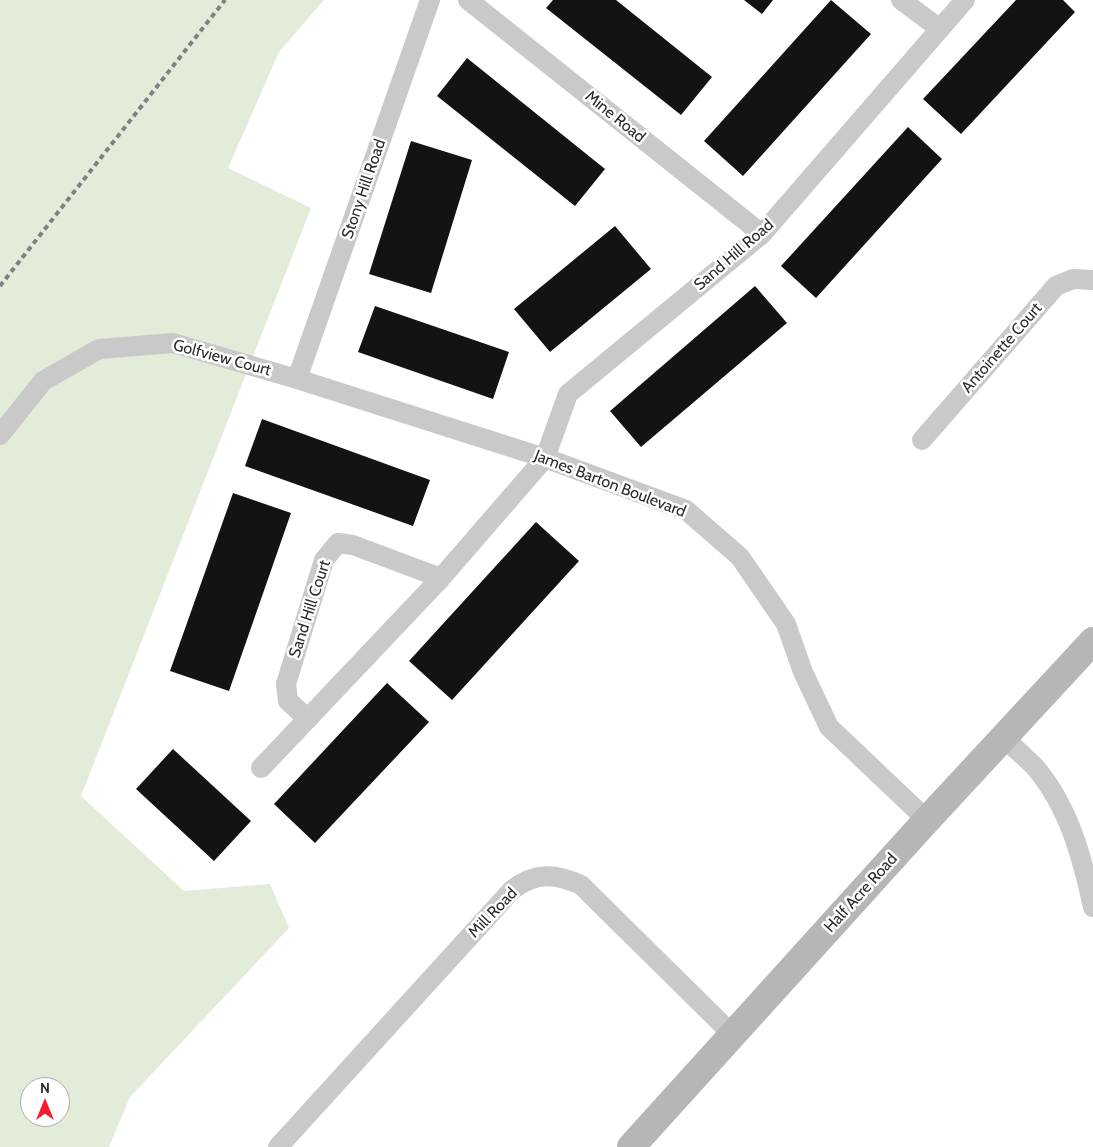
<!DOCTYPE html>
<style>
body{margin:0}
#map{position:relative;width:1093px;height:1147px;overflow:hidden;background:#fff;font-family:Cabin,sans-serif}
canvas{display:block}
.north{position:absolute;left:20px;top:1077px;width:50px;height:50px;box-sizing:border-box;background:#fff;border:1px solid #ababab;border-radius:50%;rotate:0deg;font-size:14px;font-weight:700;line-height:20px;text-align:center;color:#2c2c2c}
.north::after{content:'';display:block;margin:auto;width:18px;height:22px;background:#f61c2c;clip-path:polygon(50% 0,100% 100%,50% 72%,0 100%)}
</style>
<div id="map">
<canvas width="1093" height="1147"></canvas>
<div class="north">N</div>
</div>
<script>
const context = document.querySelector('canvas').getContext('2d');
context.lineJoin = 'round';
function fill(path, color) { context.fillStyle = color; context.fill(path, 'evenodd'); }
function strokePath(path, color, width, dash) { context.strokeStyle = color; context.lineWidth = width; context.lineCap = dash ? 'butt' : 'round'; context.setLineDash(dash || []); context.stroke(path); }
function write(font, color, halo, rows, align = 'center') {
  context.font = font + ' Cabin,sans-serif'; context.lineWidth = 5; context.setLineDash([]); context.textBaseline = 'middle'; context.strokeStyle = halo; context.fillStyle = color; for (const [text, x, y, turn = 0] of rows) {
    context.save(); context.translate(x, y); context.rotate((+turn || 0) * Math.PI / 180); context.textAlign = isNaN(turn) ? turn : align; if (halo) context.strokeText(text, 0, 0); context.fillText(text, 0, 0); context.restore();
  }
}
const green = new Path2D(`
 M0,0H324L279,52L228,168L311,208L81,796L184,891L270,884L289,928L130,1097L109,1147H0ZM30,1087H60V1117H30Z`);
const building = new Path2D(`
 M553,0H616L712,77L681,115L546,8Z
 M744,0H773L762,14Z
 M831,0L871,34L743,176L704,141Z
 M1016,0H1063L1075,12L961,134L923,99Z
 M467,58L605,169L575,206L437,96Z
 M908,127L942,159L816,298L781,266Z
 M411,141L472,160L431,293L369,274Z
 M615,226L651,269L550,352L514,309Z
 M755,286L787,323L641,447L610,411Z
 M375,306L509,352L493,399L358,352Z
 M262,419L430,480L413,526L245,466Z
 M233,493L291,513L229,691L170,671Z
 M536,522L579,561L452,700L409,661Z
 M387,683L429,722L315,843L274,804Z
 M173,749L251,821L214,861L136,789Z`);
const street = new Path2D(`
 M468,0L762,234
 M901,0L940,29
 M297,379L430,0
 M0,435L43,381L99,349L173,343L297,379L545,458L686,510L740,557L786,624L803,672L829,727L927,820
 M922,440L1056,286L1073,279L1093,280
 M308,719L288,701L286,684L324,560L338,543L353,545L441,578
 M1005,738C1014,748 1025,757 1035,767C1069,807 1082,857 1093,907
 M261,768L441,578L545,458L568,394L762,234L965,0
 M278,1147L512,890C535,872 555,873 581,885L733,1035`);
const secondary = new Path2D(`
 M631,1147L927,820L1093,641`);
const rail = new Path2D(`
 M0,286L225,0`);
const streetNames = [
 ["Mine Road",615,117,39],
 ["Stony Hill Road",364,189,-71],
 ["Sand Hill Road",734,255,-41],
 ["Antoinette Court",1002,348,-49],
 ["Golfview Court",222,358,15],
 ["James Barton Boulevard",610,484,21],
 ["Sand Hill Court",310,609,-72],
 ["Half Acre Road",861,893,-48],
 ["Mill Road",493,913,-46]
];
fill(green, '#e2ecd8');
fill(building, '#131313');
strokePath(street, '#c9c9c9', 20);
strokePath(secondary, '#b6b6b6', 28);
strokePath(rail, '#818181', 4, [5, 4]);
write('16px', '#2c2c2c', '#fff', streetNames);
</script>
